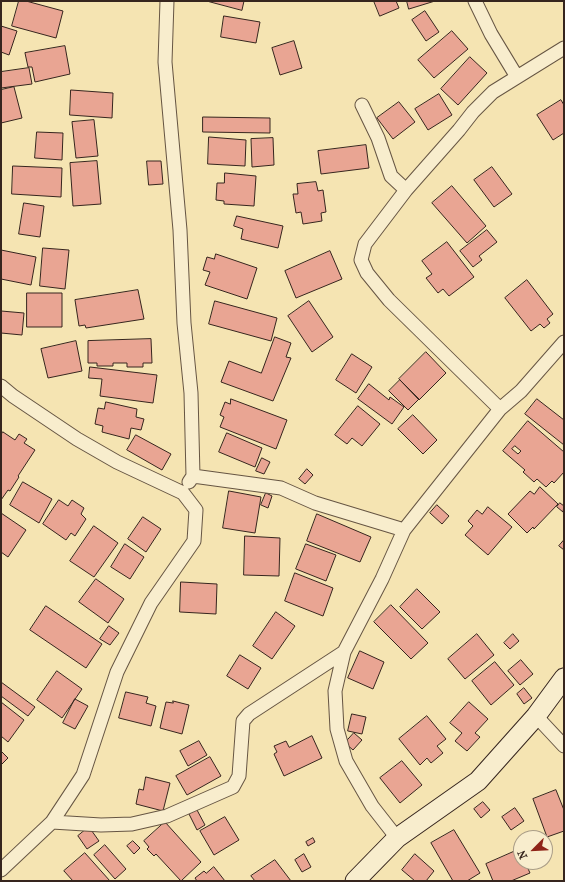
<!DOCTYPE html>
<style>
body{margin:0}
#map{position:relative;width:565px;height:882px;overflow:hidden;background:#f5e4b2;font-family:"IM FELL French Canon",serif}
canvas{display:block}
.frame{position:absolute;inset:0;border:2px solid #36251e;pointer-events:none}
.north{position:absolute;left:513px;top:830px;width:40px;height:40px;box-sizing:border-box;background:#f8edcd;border:1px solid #aa9d87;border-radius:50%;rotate:246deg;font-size:11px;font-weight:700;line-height:16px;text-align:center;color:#36251e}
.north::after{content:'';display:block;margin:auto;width:14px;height:18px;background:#8f2418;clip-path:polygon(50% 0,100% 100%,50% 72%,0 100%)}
</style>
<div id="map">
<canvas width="565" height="882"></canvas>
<div class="frame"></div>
<div class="north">N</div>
</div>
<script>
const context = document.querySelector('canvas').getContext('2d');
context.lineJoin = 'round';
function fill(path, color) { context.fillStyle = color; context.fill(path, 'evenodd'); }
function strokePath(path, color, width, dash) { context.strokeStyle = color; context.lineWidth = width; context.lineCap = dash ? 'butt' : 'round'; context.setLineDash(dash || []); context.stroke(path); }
const building = new Path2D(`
 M19,1H26L63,11L56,38L12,26Z
 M207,1H244L242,10Z
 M374,1H396L399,8L380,16Z
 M407,1H435L409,9Z
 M425,11L439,32L426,41L412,20Z
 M224,16L260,22L256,43L221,37Z
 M1,26L17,31L9,55L1,52Z
 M452,31L468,49L434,78L418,60Z
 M294,41L302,68L280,75L272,48Z
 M65,46L70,74L35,82L32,67H28L25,53Z
 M470,57L487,73L458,105L441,89Z
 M29,68L32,84L1,88V72Z
 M14,87L22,118L1,123V90Z
 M71,90L113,93L112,118L70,115Z
 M439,94L452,115L428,130L415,109Z
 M561,100L564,105V133L553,140L537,115Z
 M399,102L415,122L393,139L377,118Z
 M203,117L270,118V133L203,132Z
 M94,120L98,156L76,158L72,122Z
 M37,132L63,133L62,160L35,158Z
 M209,137L246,140L245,166L208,164Z
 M273,138L274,165L252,167L251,139Z
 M366,145L369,168L321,174L318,151Z
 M97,161L101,204L73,206L70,163Z
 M147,161H161L163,184L149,185Z
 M13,166L62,168L61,197L12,194Z
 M492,167L512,194L494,207L474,180Z
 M225,173L256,176L254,206L224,204V201L216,200L217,183H224Z
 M316,182L318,191L323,190L326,212L321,213L322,221L303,224L301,212L296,213L293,194H298L297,184Z
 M452,186L486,226L467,243L432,203Z
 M24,203L44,206L40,237L19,234Z
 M237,216L283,226L278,248L241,239L243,229L234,226Z
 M487,230L497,242L479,256L482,260L473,267L460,251Z
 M447,242L474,277L449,296L443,289L438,293L426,278L432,274L422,261Z
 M43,248L69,250L65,289L40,286Z
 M1,250L36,257L31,285L1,279Z
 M330,251L342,279L296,298L285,271Z
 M216,254L257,268L247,299L205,285L210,272L203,270L207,257L214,259Z
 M527,280L553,314L547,319L550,323L544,328L540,324L531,331L505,298Z
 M138,290L144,319L86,328L85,325L79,326L75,300Z
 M27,293H62V327H27Z
 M215,301L277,318L271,341L209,324Z
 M309,301L333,337L312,352L288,316Z
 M1,311L24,313L22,335L1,333Z
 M275,337L291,343L286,357L291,358L273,401L221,382L229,361L261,373Z
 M151,339L152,363H143V367H127V363H113V366H97V363H88V341Z
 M76,341L82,371L48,378L41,349Z
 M426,352L446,373L419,400L399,379Z
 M352,354L372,367L356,393L336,380Z
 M90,367L157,375L153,403L100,396L102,379L89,378Z
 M400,380L419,399L408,410L389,391Z
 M369,384L389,400L390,397L404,407L392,424L358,399Z
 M231,399L287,420L276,449L220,427L224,417L220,415L225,402L230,404Z
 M537,399L564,420V445L525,414Z
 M106,402L137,409L136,417L144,419L141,430L131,428L129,439L102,432L103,426L95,424L98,408L104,409Z
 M358,406L380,424L362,446L352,438L347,444L335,435Z
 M413,415L437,440L423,454L398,429Z
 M528,421L564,452V472L554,483L552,481L546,487L537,479L534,482L523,472L525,470L503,451ZM515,446L521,451L518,454L512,449Z
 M3,432L15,440L19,434L27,439L24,443L35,450L18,476L19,477L10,491L8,490L1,500V435Z
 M227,433L262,448L255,467L219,452Z
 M136,435L171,454L162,470L127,450Z
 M262,458L270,462L264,474L256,471Z
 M307,469L313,475L305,484L299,479Z
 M23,482L52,499L39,523L10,505Z
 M540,487L558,504L534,529L533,527L527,533L508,514L530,491L534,494Z
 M229,491L261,497L255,533L223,528Z
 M266,493L272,496L268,508L261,505Z
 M59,500L68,506L72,500L84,508L81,514L86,519L75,536L71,533L66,540L43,524Z
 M560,503L564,506L563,512L557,507Z
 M437,505L449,516L442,524L430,513Z
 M488,507L512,527L488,555L465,535L473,526L468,521L477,510L482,514Z
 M1,513L26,530L8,557L1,552Z
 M317,514L371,537L360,562L307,541Z
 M143,517L161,529L146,552L128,539Z
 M94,526L118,543L94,577L70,561Z
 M245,536L280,538L279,576L244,575Z
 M564,540V550L559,546Z
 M125,544L144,557L130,579L111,567Z
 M306,544L336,555L326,581L296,569Z
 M295,573L333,588L323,616L285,601Z
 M96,579L124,599L108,623L79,602Z
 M181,582L217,584L216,614L180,612Z
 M417,589L440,612L422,629L400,607Z
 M391,605L428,643L411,659L374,622Z
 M46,606L102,644L86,668L30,630Z
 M276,612L295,626L272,659L253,646Z
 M109,626L119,633L110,645L100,639Z
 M477,634L494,655L465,679L448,659Z
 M513,634L519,641L510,649L504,643Z
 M360,651L384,662L373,689L348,678Z
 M240,655L261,668L248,689L227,676Z
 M521,660L533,674L520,685L508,671Z
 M495,662L514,685L491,705L472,681Z
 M57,671L82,689L62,718L37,700Z
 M1,682L35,707L28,716L1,696Z
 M524,688L532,698L524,704L517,694Z
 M126,692L148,697L146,703L156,706L151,726L119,718Z
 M75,699L88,706L75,729L63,723Z
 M173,701L189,705L182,734L160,728L166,702L173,703Z
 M1,702L24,720L8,742L1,736Z
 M469,702L488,719L475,733L480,737L467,751L455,741L462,733L450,723Z
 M352,714L366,717L362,734L348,731Z
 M427,716L446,739L437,746L443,753L431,763L427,758L420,765L399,739Z
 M354,733L362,740L353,750L345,743Z
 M312,736L322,758L284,776L274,754L277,752L274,746L286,741L289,747Z
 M199,741L207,755L188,766L180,751Z
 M1,751L8,758L1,765Z
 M210,757L221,776L187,795L176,776Z
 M402,761L422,785L400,803L380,778Z
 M146,777L170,783L163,811L136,804L139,789L143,790Z
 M556,790L564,810V831L547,837L533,799Z
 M483,802L490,810L481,818L474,809Z
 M515,808L524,821L511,830L502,817Z
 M197,810L205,825L197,830L189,814Z
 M225,817L239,840L214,855L200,831Z
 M165,822L201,862L181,881L156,854L154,856L147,849L149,847L144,841Z
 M89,827L99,841L87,849L78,836Z
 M454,830L480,873L467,881H453L431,843Z
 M313,838L315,842L308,846L306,842Z
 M133,841L140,848L134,854L127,846Z
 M105,845L126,869L115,879L94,855Z
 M520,849L521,862H525L530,873L511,881H493L486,864Z
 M85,853L110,881H73L64,871Z
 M304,854L311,867L302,872L295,860Z
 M415,854L434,871L426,881H415L402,870Z
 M275,860L291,881H255L251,876Z
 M214,867L225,881H197L195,878L204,871L206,873Z`);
const street = new Path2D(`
 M167,1L165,62L180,230L184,323L191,393L193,476
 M475,1L491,34L517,77
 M362,105L378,138L391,176L406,190
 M1,386L13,396L77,439L117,462L183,493L196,510L194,541L151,603L117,672L83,775L52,822L1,870
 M500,409L389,300L367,273L361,260L365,244L406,190L459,130L473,112L493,92L564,48
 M189,482L193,476L281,488L315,503L404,530
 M536,716L564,746
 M52,822L101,825L132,824L167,816L233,787L239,776L243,721L249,714L344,652
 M397,838L372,806L346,761L337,729L335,691L344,652L382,579L404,530L500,409L521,391L564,342`);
const secondary = new Path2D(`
 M355,881L397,838L478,781L536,716L564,678`);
fill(building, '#e9a593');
strokePath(building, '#36251e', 1);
strokePath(street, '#665543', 15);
strokePath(secondary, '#36251e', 21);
strokePath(street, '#f8edcd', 13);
strokePath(secondary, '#f8edcd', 19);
</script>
